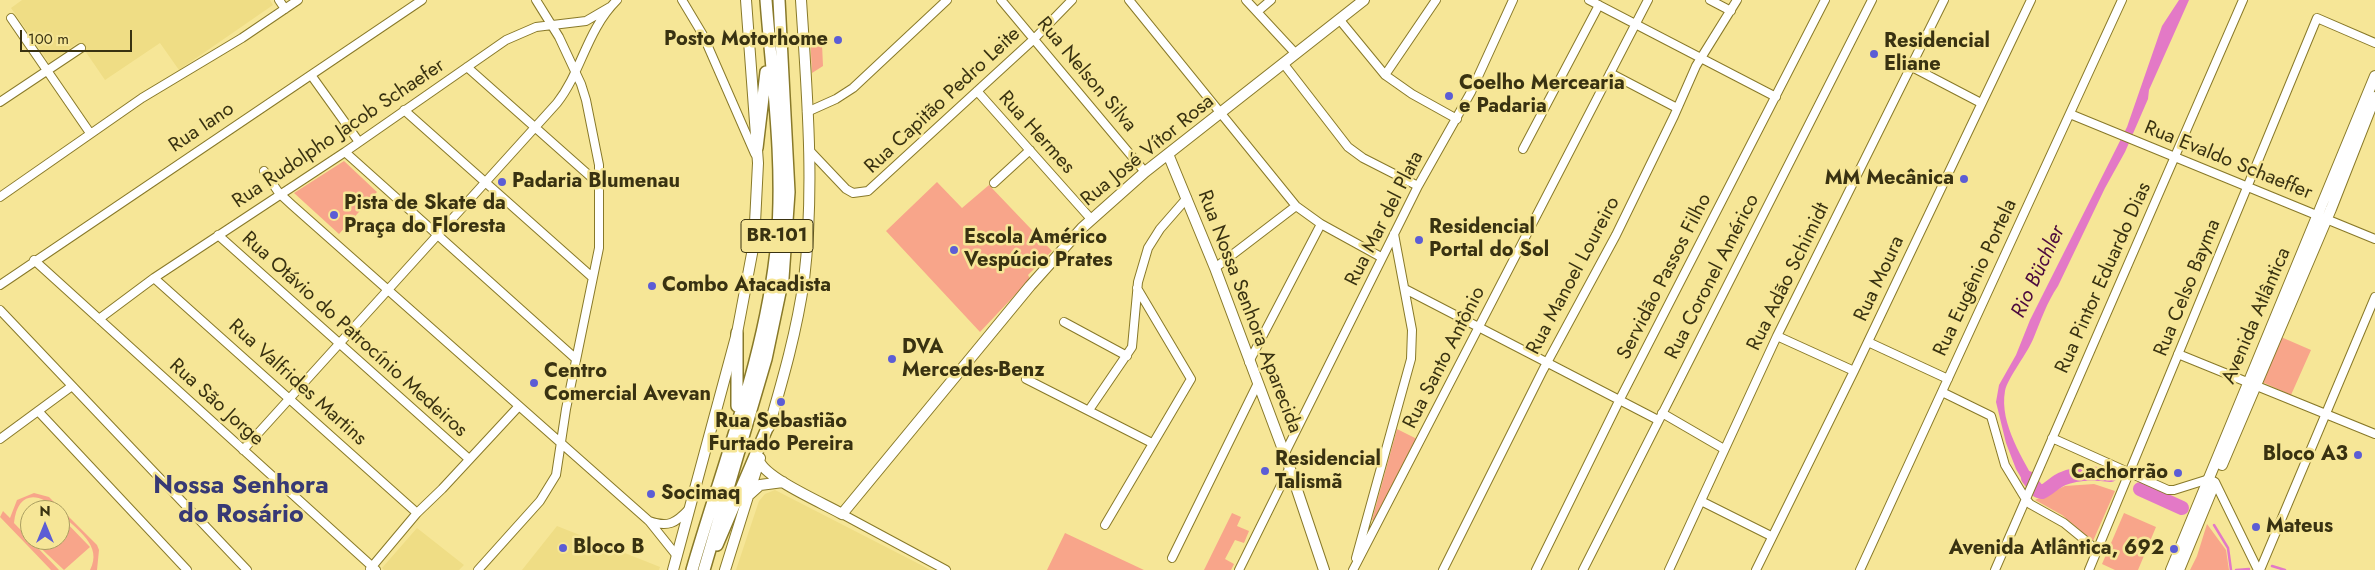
<!DOCTYPE html>
<meta charset="utf-8">
<style>
body{margin:0}
#map{position:relative;width:2375px;height:570px;overflow:hidden;background:#f6e697;font-family:Jost,sans-serif}
canvas{display:block}
.north{position:absolute;left:20px;top:500px;width:50px;height:50px;box-sizing:border-box;background:#f6e697;border:1px solid #aa9e61;border-radius:50%;rotate:0deg;font-size:14px;font-weight:700;line-height:20px;text-align:center;color:#393211}
.north::after{content:'';display:block;margin:auto;width:18px;height:22px;background:#5c5dd5;clip-path:polygon(50% 0,100% 100%,50% 72%,0 100%)}
.scale{position:absolute;left:20px;top:30px;width:112px;height:22px;box-sizing:border-box;border:2px solid #393211;border-top:0;padding-left:6px;font-size:15px;line-height:18px;white-space:nowrap;color:#393211;-webkit-text-stroke:4px #f6e697;paint-order:stroke}
</style>
<div id="map">
<canvas width="2375" height="570"></canvas>
<div class="north">N</div>
<div class="scale">100 m</div>
</div>
<script>
const context = document.querySelector('canvas').getContext('2d');
context.lineJoin = 'round';
function fill(path, color) { context.fillStyle = color; context.fill(path, 'evenodd'); }
function strokePath(path, color, width, dash) { context.strokeStyle = color; context.lineWidth = width; context.lineCap = dash ? 'butt' : 'round'; context.setLineDash(dash || []); context.stroke(path); }
function write(font, color, halo, rows, align = 'center') {
  context.font = font + ' Jost,sans-serif'; context.lineWidth = 5; context.setLineDash([]); context.textBaseline = 'middle'; context.strokeStyle = halo; context.fillStyle = color; for (const [text, x, y, turn = 0] of rows) {
    context.save(); context.translate(x, y); context.rotate((+turn || 0) * Math.PI / 180); context.textAlign = isNaN(turn) ? turn : align; if (halo) context.strokeText(text, 0, 0); context.fillText(text, 0, 0); context.restore();
  }
}
const built = new Path2D(`
 M22,0H270L273,5L179,70L160,43L105,80L79,42L49,63L11,8Z
 M775,490L923,566L930,570H736L759,501L765,494Z
 M557,526L660,567L659,570H522Z
 M417,528L464,565L459,570H384L382,568Z`);
const green = new Path2D(`
 M810,33L822,44L823,66L812,73Z
 M344,161L377,192L339,234L294,193Z
 M937,182L962,208L989,185L1052,251L1028,275L1030,279L980,332L886,231Z
 M2281,337L2311,350L2291,395L2262,382Z
 M1397,429L1417,439L1375,521L1372,520Z
 M2094,484L2115,491L2093,541L2062,515L2035,500L2065,486Z
 M34,493L49,497L97,545L99,550L97,570H90C103,545 77,530 60,513V510H57C37,490 17,493 14,523L59,570H51L0,517L3,511L10,518L17,500Z
 M1232,513L1241,517L1237,526L1249,531L1244,543L1235,540L1225,559L1234,564L1231,570H1204Z
 M2124,513L2156,527L2138,570H2115L2102,564Z
 M60,516L90,547L64,570L32,540H60Z
 M2207,524L2226,550L2229,570H2190L2197,556Z
 M1065,533L1144,570H1047Z`);
const water = new Path2D(`
 M2179,0H2189L2149,90L2148,99L2125,152L2105,188L2058,286C2046,304 2042,318 2034,337C2028,353 2008,377 2005,391C1999,424 2024,460 2038,487V491L2031,495L2016,469L2006,443L1996,402L1999,385L2016,355L2030,320L2127,127L2162,26Z`);
const stream = new Path2D(`
 M2214,525L2228,548L2231,570
 M2272,566L2285,570
 M2236,570L2249,569`);
const river = new Path2D(`
 M2028,478L2038,491L2042,492C2049,489 2055,482 2062,479C2077,472 2095,473 2111,475
 M2140,489L2182,508`);
const minor = new Path2D(`
 M279,0L285,9
 M682,0L703,35L755,154
 M1001,0L1145,172
 M1129,0L1296,206L1321,224L1381,257
 M1246,0L1296,54
 M1589,0L1776,97
 M1710,0L1731,11
 M1257,12L1271,0
 M11,18L90,133
 M1339,19L1385,75L1412,94L1457,119
 M1283,63L1348,147L1363,158L1418,186
 M467,67L600,185
 M1912,67L1981,103
 M1610,73L1677,108
 M311,75L359,142
 M1385,75L1436,0
 M977,91L1091,219
 M0,102L81,48
 M404,110L592,277
 M807,112L836,99L853,88L947,0
 M2070,114L2375,239
 M1523,149L1599,5
 M809,150L846,189L853,193L868,191L1034,39L1072,0
 M345,152L576,359
 M264,171L279,193L292,205L649,521L677,556
 M994,183L1030,150
 M0,197L142,98L242,38L298,0
 M218,235L469,459
 M34,260L376,570
 M1215,268L1296,206
 M154,278L417,513
 M0,285L422,0
 M1405,289L1658,420
 M0,310L247,570
 M99,319L154,278L345,152L506,40L536,27L586,21L610,7
 M1064,322L1127,356
 M1777,336L1854,371
 M1868,342L1948,379
 M2178,354L2375,434
 M1249,362L1321,224
 M1026,379L1152,443
 M1942,392L1991,416L2005,465L2025,498L2030,504L2064,523L2097,550
 M1089,410L1132,347L1138,282L1148,248L1160,229L1187,198
 M38,411L187,570
 M1662,413L1724,449
 M2052,438L2168,490H2174L2209,479L2215,482L2258,570
 M0,439L72,386
 M243,450L557,103C582,71 586,31 617,0
 M1285,453L1418,186L1471,92L1513,0
 M1701,501L1771,536
 M842,514L946,570
 M649,521C668,528 676,523 689,509
 M1105,525L1191,379L1137,288
 M1172,558L1258,383
 M1356,558L1411,359L1412,330L1394,234
 M370,569L417,513L442,489L519,406
 M478,570L540,501L556,475L566,409L599,248V165L586,100L581,84L559,37L536,0
 M1239,570L1290,467
 M1353,570L1648,0
 M1443,570L1543,370L1616,235L1674,116L1696,66L1737,0
 M1536,570L1620,399L1825,0
 M1583,570L1872,0
 M1669,570L1777,336L1944,0
 M1756,570L1854,371L2031,0
 M1860,570L2122,0
 M1995,570L2243,0
 M2089,570L2317,18L2375,43
 M2260,570L2375,297`);
const major = new Path2D(`
 M1168,154L1215,268L1288,463L1324,570
 M769,427C783,379 797,330 804,280C815,187 807,93 801,0
 M759,460C764,478 825,504 842,514L1030,286L1082,228L1145,172L1364,0
 M2222,465L2331,209L2375,97
 M750,494L760,485L783,482
 M673,570L737,333L754,243L758,163L746,0
 M725,570L760,458
 M2171,570L2375,76
 M2179,570L2214,485`);
const highway = new Path2D(`
 M757,148L766,72
 M737,406V333
 M717,545L771,419
 M692,570C723,463 767,352 777,241C784,162 772,79 766,0
 M704,570L766,359L783,278L789,192L779,0`);
const markers = [
 [838,40,5,"#5c5dd5"],
 [1874,54,5,"#5c5dd5"],
 [1449,96,5,"#5c5dd5"],
 [1964,179,5,"#5c5dd5"],
 [502,182,5,"#5c5dd5"],
 [334,215,5,"#5c5dd5"],
 [1419,240,5,"#5c5dd5"],
 [954,250,5,"#5c5dd5"],
 [652,286,5,"#5c5dd5"],
 [892,359,5,"#5c5dd5"],
 [534,383,5,"#5c5dd5"],
 [781,402,5,"#5c5dd5"],
 [2358,455,5,"#5c5dd5"],
 [1265,471,5,"#5c5dd5"],
 [2178,473,5,"#5c5dd5"],
 [651,494,5,"#5c5dd5"],
 [2256,527,5,"#5c5dd5"],
 [563,548,5,"#5c5dd5"],
 [2174,549,5,"#5c5dd5"]
];
const shields = [
 [777,236,72]
];
const shieldNames = [
 ["BR-101",777,236]
];
const poiNames = [
 ["Posto Motorhome",828,40,"right"],
 ["Residencial",1884,42],
 ["Eliane",1884,65],
 ["Coelho Mercearia",1459,84],
 ["e Padaria",1459,107],
 ["MM Mecânica",1954,179,"right"],
 ["Padaria Blumenau",512,182],
 ["Pista de Skate da",344,204],
 ["Praça do Floresta",344,227],
 ["Residencial",1429,228],
 ["Portal do Sol",1429,251],
 ["Escola Américo",964,238],
 ["Vespúcio Prates",964,261],
 ["Combo Atacadista",662,286],
 ["DVA",902,348],
 ["Mercedes-Benz",902,371],
 ["Centro",544,372],
 ["Comercial Avevan",544,395],
 ["Rua Sebastião",781,422,"center"],
 ["Furtado Pereira",781,445,"center"],
 ["Bloco A3",2348,455,"right"],
 ["Residencial",1275,460],
 ["Talismã",1275,483],
 ["Cachorrão",2168,473,"right"],
 ["Socimaq",661,494],
 ["Mateus",2266,527],
 ["Bloco B",573,548],
 ["Avenida Atlântica, 692",2164,549,"right"]
];
const streetNames = [
 ["Rua Nelson Silva",1086,75,50],
 ["Rua Capitão Pedro Leite",943,101,-43],
 ["Rua Iano",202,128,-34],
 ["Rua Hermes",1036,133,48],
 ["Rua Rudolpho Jacob Schaefer",339,134,-34],
 ["Rua José Vítor Rosa",1148,151,-39],
 ["Rua Evaldo Schaeffer",2228,161,22],
 ["Rua Mar del Plata",1385,219,-63],
 ["Rua Manoel Loureiro",1574,276,-62],
 ["Servidão Passos Filho",1665,277,-63],
 ["Rua Coronel Américo",1713,277,-63],
 ["Rua Adão Schimidt",1789,277,-64],
 ["Rua Eugênio Portela",1976,278,-65],
 ["Rua Pintor Eduardo Dias",2104,278,-66],
 ["Rua Moura",1880,279,-65],
 ["Rua Celso Bayma",2188,288,-68],
 ["Rua Nossa Senhora Aparecida",1249,312,69],
 ["Avenida Atlântica",2257,316,-67],
 ["Rua Otávio do Patrocínio Medeiros",354,335,42],
 ["Rua Santo Antônio",1445,358,-63],
 ["Rua Valfrides Martins",297,383,42],
 ["Rua São Jorge",216,403,42]
];
const waterNames = [
 ["Rio Büchler",2039,272,-65]
];
const districtNames = [
 ["Nossa Senhora",241,487],
 ["do Rosário",241,516]
];
fill(built, '#efdd85');
fill(green, '#f8a58a');
fill(water, '#e379c6');
strokePath(stream, '#e379c6', 2.5);
strokePath(river, '#e379c6', 14);
strokePath(minor, '#887929', 10);
strokePath(major, '#887929', 12);
strokePath(highway, '#887929', 14);
strokePath(minor, '#fff', 8);
strokePath(major, '#fff', 10);
strokePath(highway, '#fff', 11);
for (const [x, y, r, color] of markers) { const dot = new Path2D(); dot.arc(x, y, r, 0, 2 * Math.PI); context.fillStyle = color; context.fill(dot); strokePath(dot, '#f6e697', 2); }
for (const [x, y, w] of shields) { const box = new Path2D(); box.roundRect(x - w / 2, y - 16.5, w, 33, 4); context.fillStyle = '#f6e697'; context.fill(box); strokePath(box, '#393211', 1); }
write('bold 19px', '#393211', null, shieldNames);
write('bold 20px', '#393211', '#f6e697', poiNames, 'left');
write('20px', '#393211', '#f6e697', streetNames);
write('italic 21px', '#4c0a3e', '#f6e697', waterNames);
write('bold 25px', '#373975', '#f6e697', districtNames);
</script>
